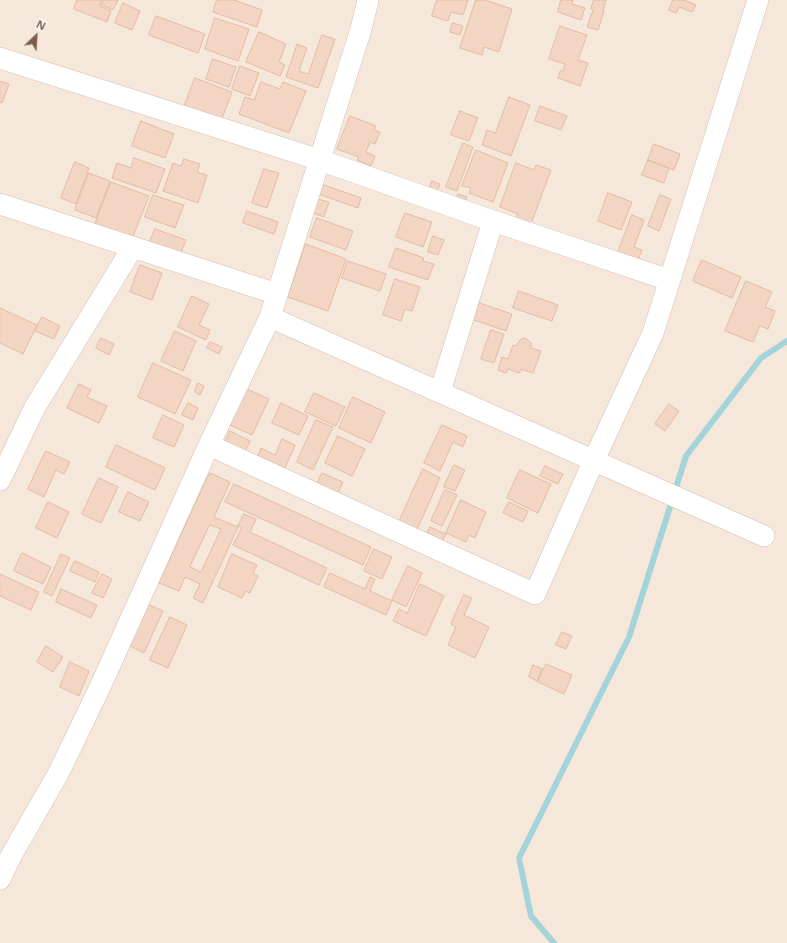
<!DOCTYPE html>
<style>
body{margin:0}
#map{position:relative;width:787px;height:943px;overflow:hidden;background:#fdf6ec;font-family:"Open Sans",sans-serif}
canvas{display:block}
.north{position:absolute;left:16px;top:16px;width:40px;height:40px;-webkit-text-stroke:3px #fffaf3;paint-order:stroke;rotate:25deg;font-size:11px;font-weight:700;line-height:16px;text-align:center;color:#7a5c4d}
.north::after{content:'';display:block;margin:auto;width:14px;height:18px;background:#7a5c4d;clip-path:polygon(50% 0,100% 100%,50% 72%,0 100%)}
</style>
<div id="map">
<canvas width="787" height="943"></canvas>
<div class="north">N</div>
</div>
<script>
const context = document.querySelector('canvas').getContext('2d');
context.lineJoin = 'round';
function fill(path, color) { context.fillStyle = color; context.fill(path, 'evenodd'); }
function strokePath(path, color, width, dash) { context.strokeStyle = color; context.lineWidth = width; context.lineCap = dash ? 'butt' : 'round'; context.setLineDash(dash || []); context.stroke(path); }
const residential = new Path2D(`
 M0,0H787V943H0Z`);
const stream = new Path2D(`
 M554,943L531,916L519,858L629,637L686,456L761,358L787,341`);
const building = new Path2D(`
 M77,0H102L100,6L111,11L107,22L74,9Z
 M104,0H118L113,10L102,5Z
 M217,0H234L262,10L257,27L213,12Z
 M437,0H468L463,15L451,12L448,21L432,16Z
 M476,0H485L512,9L499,52L484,47L482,55L460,48Z
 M561,0H573L572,4L585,8L581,20L558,12Z
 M594,0H606L603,11H604L598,30L587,27L593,10L591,9Z
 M673,0H684L696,5L692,12L679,7L676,13L669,10Z
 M123,3L140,11L132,30L115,23Z
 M156,16L205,34L198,53L149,35Z
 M215,18L249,29L238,61L205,49Z
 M453,23L463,26L460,35L450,32Z
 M560,26L587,35L578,60L588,63L580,86L558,78L560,71H563L565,64L549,59Z
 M259,32L286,44L279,62L285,65L280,76L246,62Z
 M322,35L335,39L318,88L286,77L297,44L307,48L299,71L308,74Z
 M213,59L236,67L229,87L206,79Z
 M240,66L259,73L250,96L232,89Z
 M195,78L232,92L221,121L184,107Z
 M0,81L9,84L2,103L0,102Z
 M261,82L280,89L283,82L306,91L289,133L239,114L245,97L254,100Z
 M509,97L530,105L511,156L482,145L487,130L495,133Z
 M540,106L567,116L561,130L535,121Z
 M460,111L478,118L469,141L451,135Z
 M350,116L376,126L374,130L380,132L375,144L370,142L366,152L375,156L371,166L357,160L359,157L337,149Z
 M141,121L174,134L165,158L132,146Z
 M463,143L473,147L457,191L446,187Z
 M654,144L680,154L674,170L648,160Z
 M476,150L508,163L493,202L469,193L471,188L462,186Z
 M134,158L165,169L156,193L112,178L117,163L131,168Z
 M184,159L200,164L197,172L207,175L198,203L163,191L173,163L181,166Z
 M648,160L669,168L664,183L642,175Z
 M75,162L89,168L76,204L61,198Z
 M516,163L534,170L536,165L551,170L531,224L516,218L518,214L500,207Z
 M264,169L279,173L267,208L252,203Z
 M89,173L110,181L96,218L75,210Z
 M432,181L440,184L436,195L428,192Z
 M111,182L149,196L132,239L95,225Z
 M321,184L361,198L358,208L318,194Z
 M608,193L632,202L621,230L598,221Z
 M458,194L467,197L464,205L456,202Z
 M153,195L184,205L175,228L145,217Z
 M660,195L671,199L659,231L648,226Z
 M318,199L329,202L324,217L313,213Z
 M247,211L278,222L274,234L243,223Z
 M405,213L432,222L423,247L396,237Z
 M632,215L644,220L634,247L642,250L638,260L618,252Z
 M317,218L353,231L346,250L310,237Z
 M155,229L186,240L181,253L150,242Z
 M433,236L444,240L438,255L428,252Z
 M306,244L346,259L328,311L288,297Z
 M396,248L424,258L423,261L434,264L428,280L389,267Z
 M702,260L741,277L732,298L693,281Z
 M348,261L386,274L380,291L342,278Z
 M140,265L162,273L152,300L130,292Z
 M395,279L420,287L412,311L405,309L401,321L383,315Z
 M746,281L772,292L765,307L775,311L768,329L760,326L753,342L725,331Z
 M519,291L558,305L552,321L513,308Z
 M192,296L209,304L199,325L210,330L206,340L178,327Z
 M474,301L512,314L506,331L468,318Z
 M0,308L37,325L23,354L0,343Z
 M42,317L60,326L54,339L35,331Z
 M491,330L504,334L494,363L481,359Z
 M175,331L196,341L183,371L161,361Z
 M101,338L114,344L109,355L96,348Z
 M524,338L528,340L531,343V348L541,351L533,373L521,369L519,373L508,369L506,373L498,370L502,357L508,359L513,345L516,346L520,340Z
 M210,342L222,347L219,354L207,348Z
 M153,363L191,380L175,414L138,397Z
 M198,383L204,386L200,395L195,392Z
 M79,384L91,390L87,397L107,406L99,423L67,408Z
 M247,389L269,399L252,435L230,425Z
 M314,393L345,407L336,426L305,412Z
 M353,397L385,412L371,443L339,428Z
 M188,403L198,408L193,420L182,415Z
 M281,403L308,416L299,435L272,423Z
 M669,404L679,411L665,431L655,424Z
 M163,415L184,425L174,447L153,438Z
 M316,420L333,427L313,470L297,462Z
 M442,425L467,436L463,447L453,442L440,471L424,463Z
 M230,431L250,441L245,452L225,443Z
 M338,436L365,449L352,476L325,463Z
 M282,439L295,445L285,468L258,456L261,448L275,455Z
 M116,445L165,468L155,490L106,467Z
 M46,451L70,462L64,474L56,470L44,497L28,489Z
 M454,465L465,470L455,491L444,487Z
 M545,466L563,474L558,484L540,476Z
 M423,469L440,478L416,532L398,524Z
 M520,470L551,484L538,513L507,498Z
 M210,473L230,482L214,517L238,527L203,603L193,598L200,584L185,577L179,591L159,583ZM210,525L221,529L201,572L190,567Z
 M322,473L343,482L338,493L317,484Z
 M99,478L118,487L101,523L82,514Z
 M234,484L371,547L363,565L225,502Z
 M445,490L457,495L442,526L431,521Z
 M128,492L149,502L140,521L119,512Z
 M461,500L486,512L475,538L469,535L466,542L446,533Z
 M48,502L69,512L57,538L36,528Z
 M509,502L528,511L523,522L503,513Z
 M244,514L256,519L250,532L327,568L319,585L233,545L242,527L238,526Z
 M430,527L446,534L441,544L426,537Z
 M374,549L392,557L382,579L364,571Z
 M22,553L51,567L43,584L14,571Z
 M61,554L70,558L52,596L44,592Z
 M232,554L257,565L253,573L258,576L250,593L245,591L242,598L218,587Z
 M75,561L99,572L95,582L70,571Z
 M408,566L422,573L406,607L392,600Z
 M330,573L365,589L370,577L375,579L370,591L392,601L386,615L324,587Z
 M0,574L39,592L31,610L0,596Z
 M102,574L112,579L103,598L92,593Z
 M420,584L444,596L426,636L393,621L399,609L407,613Z
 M61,589L97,605L91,618L56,602Z
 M464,595L472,598L464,615L489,627L475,658L448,645L456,627L451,624Z
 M147,604L163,611L144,653L128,645Z
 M170,617L187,625L168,668L150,660Z
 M562,632L572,636L566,649L556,645Z
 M46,646L63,657L53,672L37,662Z
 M70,662L89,671L79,696L60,687Z
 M546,664L572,675L564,694L538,682Z
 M533,665L542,669L537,681L529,677Z`);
const minor = new Path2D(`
 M0,58L320,160L493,221L669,280
 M0,204L277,294
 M270,317L764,536
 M440,392L493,221
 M209,445L535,594L594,460L653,333L758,0
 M0,480L35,407L133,247
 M0,879L11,856L58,774L101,685L209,445L270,317L361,29L368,0`);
fill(residential, '#f5e8da');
strokePath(stream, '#a5d3da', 6);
fill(building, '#f3d5c3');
strokePath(building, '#e6bba3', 1);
strokePath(minor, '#d1beb0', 22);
strokePath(minor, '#fff', 21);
</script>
